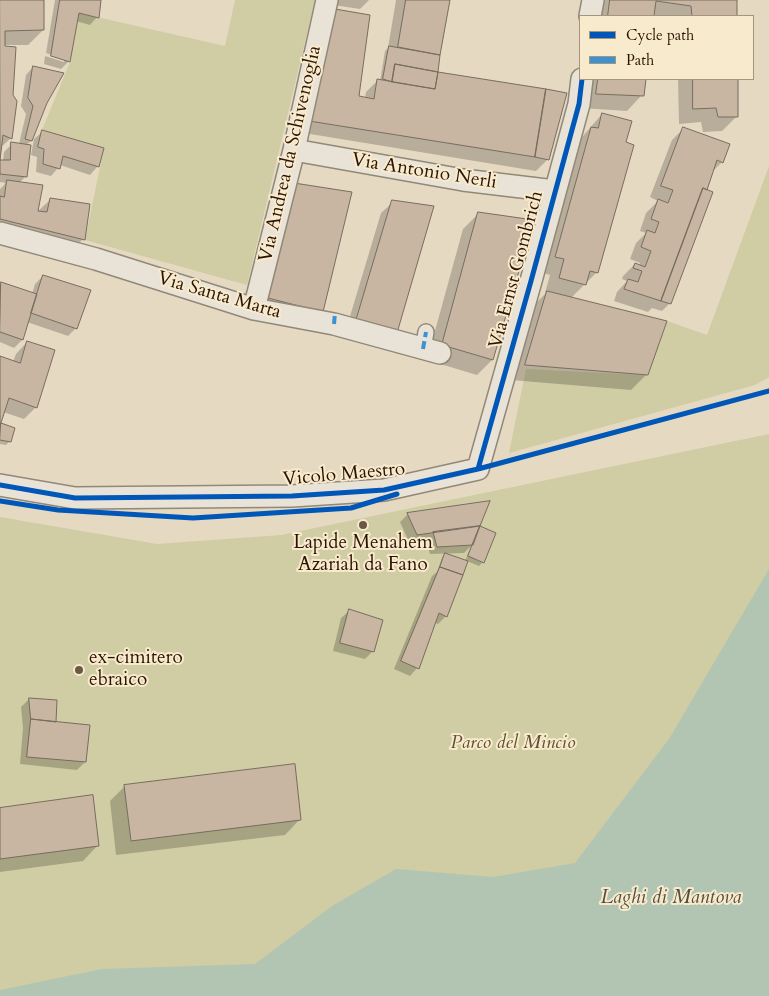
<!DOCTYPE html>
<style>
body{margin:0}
#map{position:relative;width:769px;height:996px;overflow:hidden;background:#e5d9c1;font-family:Cardo,serif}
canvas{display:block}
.legend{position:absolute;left:579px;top:15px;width:175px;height:65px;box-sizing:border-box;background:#f8eacd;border:1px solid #a6947b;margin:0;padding:6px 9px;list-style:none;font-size:15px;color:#2b1301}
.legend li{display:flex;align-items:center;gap:10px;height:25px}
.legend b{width:25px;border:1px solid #a6947b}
</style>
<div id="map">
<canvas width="769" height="996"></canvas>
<ul class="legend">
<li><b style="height:6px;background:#0057b8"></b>Cycle path</li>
<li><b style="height:6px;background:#3c92d0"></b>Path</li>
</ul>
</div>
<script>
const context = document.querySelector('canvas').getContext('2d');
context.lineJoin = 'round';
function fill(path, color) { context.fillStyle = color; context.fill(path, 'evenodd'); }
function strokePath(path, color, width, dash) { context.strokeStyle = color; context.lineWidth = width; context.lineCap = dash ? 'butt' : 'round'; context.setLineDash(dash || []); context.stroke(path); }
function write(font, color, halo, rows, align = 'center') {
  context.font = font + ' Cardo,serif'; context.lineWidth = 4; context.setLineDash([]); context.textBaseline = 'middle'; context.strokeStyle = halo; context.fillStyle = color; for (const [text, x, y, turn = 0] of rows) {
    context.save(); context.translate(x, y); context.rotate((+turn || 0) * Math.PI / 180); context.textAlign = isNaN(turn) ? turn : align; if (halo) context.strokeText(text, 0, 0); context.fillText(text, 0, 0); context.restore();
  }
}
const green = new Path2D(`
 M235,0H315L247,285L85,240L104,148L42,130L70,62L79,13L225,46Z
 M769,166V377L755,385L509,453L526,369L647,375L667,321L707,335Z
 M769,434V996H0V517L157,544L281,535Z`);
const water = new Path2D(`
 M769,569V996H0V990L102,969L255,964L332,906L396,869L493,877L575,863L669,739Z`);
const shadow = new Path2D(`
 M0,0H43V30L28,45H1L11,138L0,148V152Z
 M55,0H100L97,17L90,25L76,21L69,61L61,69L44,64L45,56L64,62V59L46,53Z
 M328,0H369L360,9L327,4Z
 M396,0H448L436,72L548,159L536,171L298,132L324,22L357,97L365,98L366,92L378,80L380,81L385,51L388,48Z
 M598,0H736V16H595Z
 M33,67L46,102L31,141L26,145V176L19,183L36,213L51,199L83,239L68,254L0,238V189L6,183L0,182V161H3L4,152L12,144H19L26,114L21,106L26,75Z
 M586,79H645L642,95L627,111L581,108Z
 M678,79H737V116L722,131L703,132L701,122L679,124Z
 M602,114L597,272L571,298L647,374L631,390L511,380L532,307L546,293H545L550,275L540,272L577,143Z
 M683,129L722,162L712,172L670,303L662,311L652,308L648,312L614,301L617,292L627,281L622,279L623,276L635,264L639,266L640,263L630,259L636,243L646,233L640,231L646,213L658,201L650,197L672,140Z
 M42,132L103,149L97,167L90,175L60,165L58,168L51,176L36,172L37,157L31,155L34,139Z
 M279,200L322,311L249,312Z
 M393,202L396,332L345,333L381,213Z
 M478,214L492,360L477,375L427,360L463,229Z
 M43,276L76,328L68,336L27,322L22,340L14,348L0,342V285L1,284L32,294L35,284Z
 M27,342L36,407L24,419L3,412L0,422V358L13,362L16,354Z
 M0,424L14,428L10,441L6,445L0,444Z
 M408,514L476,532L483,562L479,566L467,561L446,616L438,624L434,622L417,668L410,676L394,669L432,576L437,572L442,558L445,554L465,561L472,545L464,553L430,554L426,540L409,542L400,522Z
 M349,611L373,651L365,659L333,651L341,618Z
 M29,699L55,723L85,762L77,770L20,764L23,728L21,707Z
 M125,786L300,819L285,835L116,855L110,801Z
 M0,809L98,845L83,861L0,872Z`);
const building = new Path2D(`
 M0,0H44V30L5,31V46L16,47L13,95L17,101L12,139L3,135L0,160Z
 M60,0H101L99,18L79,13L70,62L51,56Z
 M406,0H450L440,55L398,47Z
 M610,0H737V16H692L691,6L656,1L654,16H608Z
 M335,9L370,15L359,96L374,99L377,79L435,89L438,72L546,89L535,157L309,121Z
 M389,46L440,55L438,72L395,64L392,82L383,79Z
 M395,64L438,72L435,89L392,82Z
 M33,66L64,73L47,103L32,141L25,139L33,106L28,98Z
 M598,79H646L644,96L596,94Z
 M693,79H738V117H718L716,108L693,109Z
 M546,89L567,93L549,160L535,157Z
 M602,113L632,121L626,142L634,145L598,273L590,271L586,285L559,278L564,259L555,257L591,127L598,128Z
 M683,127L730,144L723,163L717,160L707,190L703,188L661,301L624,289L628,279L638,282L642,271L633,268L635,263L645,267L651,251L641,247L647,230L655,233L659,222L651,219L658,199L668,203L673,190L661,186Z
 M42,130L104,148L99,167L63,156L60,169L43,164L44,149L38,147Z
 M11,142L31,145L27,177L0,174V160H10Z
 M7,180L43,185L38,211L47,212L50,198L90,204L85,240L0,219V196L4,197Z
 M294,183L352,192L323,312L264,297Z
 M703,188L713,192L671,304L661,301Z
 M392,200L434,206L397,333L356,321Z
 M478,212L534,220L493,360L442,345Z
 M43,275L91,290L77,329L31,313Z
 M1,282L37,294L23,340L0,332Z
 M547,291L667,321L648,375L525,365Z
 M27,341L55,350L37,408L9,398L0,426V356L20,363Z
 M1,423L15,428L11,442L0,440Z
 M490,501L480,526L417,535L407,513Z
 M480,526L473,545L437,547L433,532Z
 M480,526L496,533L484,563L468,556Z
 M445,553L468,561L463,575L440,567Z
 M440,567L463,575L447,617L439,613L419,669L401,661Z
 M349,609L383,620L374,652L340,643Z
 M29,698L57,700L56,722L31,719Z
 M31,719L90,725L86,762L27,757Z
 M295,764L301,820L131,841L124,785Z
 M93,795L99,846L0,859V808Z`);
const pedestrian = new Path2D(`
 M423,349L426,332`);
const minor = new Path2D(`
 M590,16L593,0
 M294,150L463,180L555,191
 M0,233L96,259L254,309L334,324L440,353
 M254,309L294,150L327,0
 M0,485L75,498L292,496L384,490L478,469L531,281L579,104L582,79`);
const quiet = new Path2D(`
 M334,324L335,313
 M423,349L426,332`);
const cycleway = new Path2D(`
 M478,469L531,281L579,104L582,79
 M0,485L75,498L292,496L384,490L478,469L769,391
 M0,501L58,510L193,518L351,508L397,494`);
const markers = [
 [363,525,5,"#6c5844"],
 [79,670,5,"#6c5844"]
];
const streetNames = [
 ["Via Andrea da Schivenoglia",291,154,-77],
 ["Via Antonio Nerli",424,172,9],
 ["Via Ernst Gombrich",517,270,-75],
 ["Via Santa Marta",219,296,16],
 ["Vicolo Maestro",344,475,-5]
];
const poiNames = [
 ["Lapide Menahem",363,544],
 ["Azariah da Fano",363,566],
 ["ex-cimitero",89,659,"left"],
 ["ebraico",89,681,"left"]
];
const parkNames = [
 ["Parco del Mincio",513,744]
];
const waterNames = [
 ["Laghi di Mantova",671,898]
];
fill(green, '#d0cca3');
fill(water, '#b2c5b3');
fill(shadow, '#0003');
fill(building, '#c8b6a2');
strokePath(building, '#776d5f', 1);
strokePath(pedestrian, '#918878', 18);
strokePath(minor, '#918878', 24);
strokePath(pedestrian, '#e9e3d7', 15);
strokePath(minor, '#e9e3d7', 21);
strokePath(quiet, '#3c92d0', 4, [8, 4]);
strokePath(cycleway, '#0057b8', 5);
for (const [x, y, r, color] of markers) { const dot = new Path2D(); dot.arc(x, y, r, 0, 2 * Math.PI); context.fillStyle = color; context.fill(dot); strokePath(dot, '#f8eacd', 2); }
write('19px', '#2b1301', '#f8eacd', streetNames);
write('19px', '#2b1301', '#f8eacd', poiNames);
write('italic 19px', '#5f5031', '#f8eacd', parkNames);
write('italic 20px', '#534e3d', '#f8eacd', waterNames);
</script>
